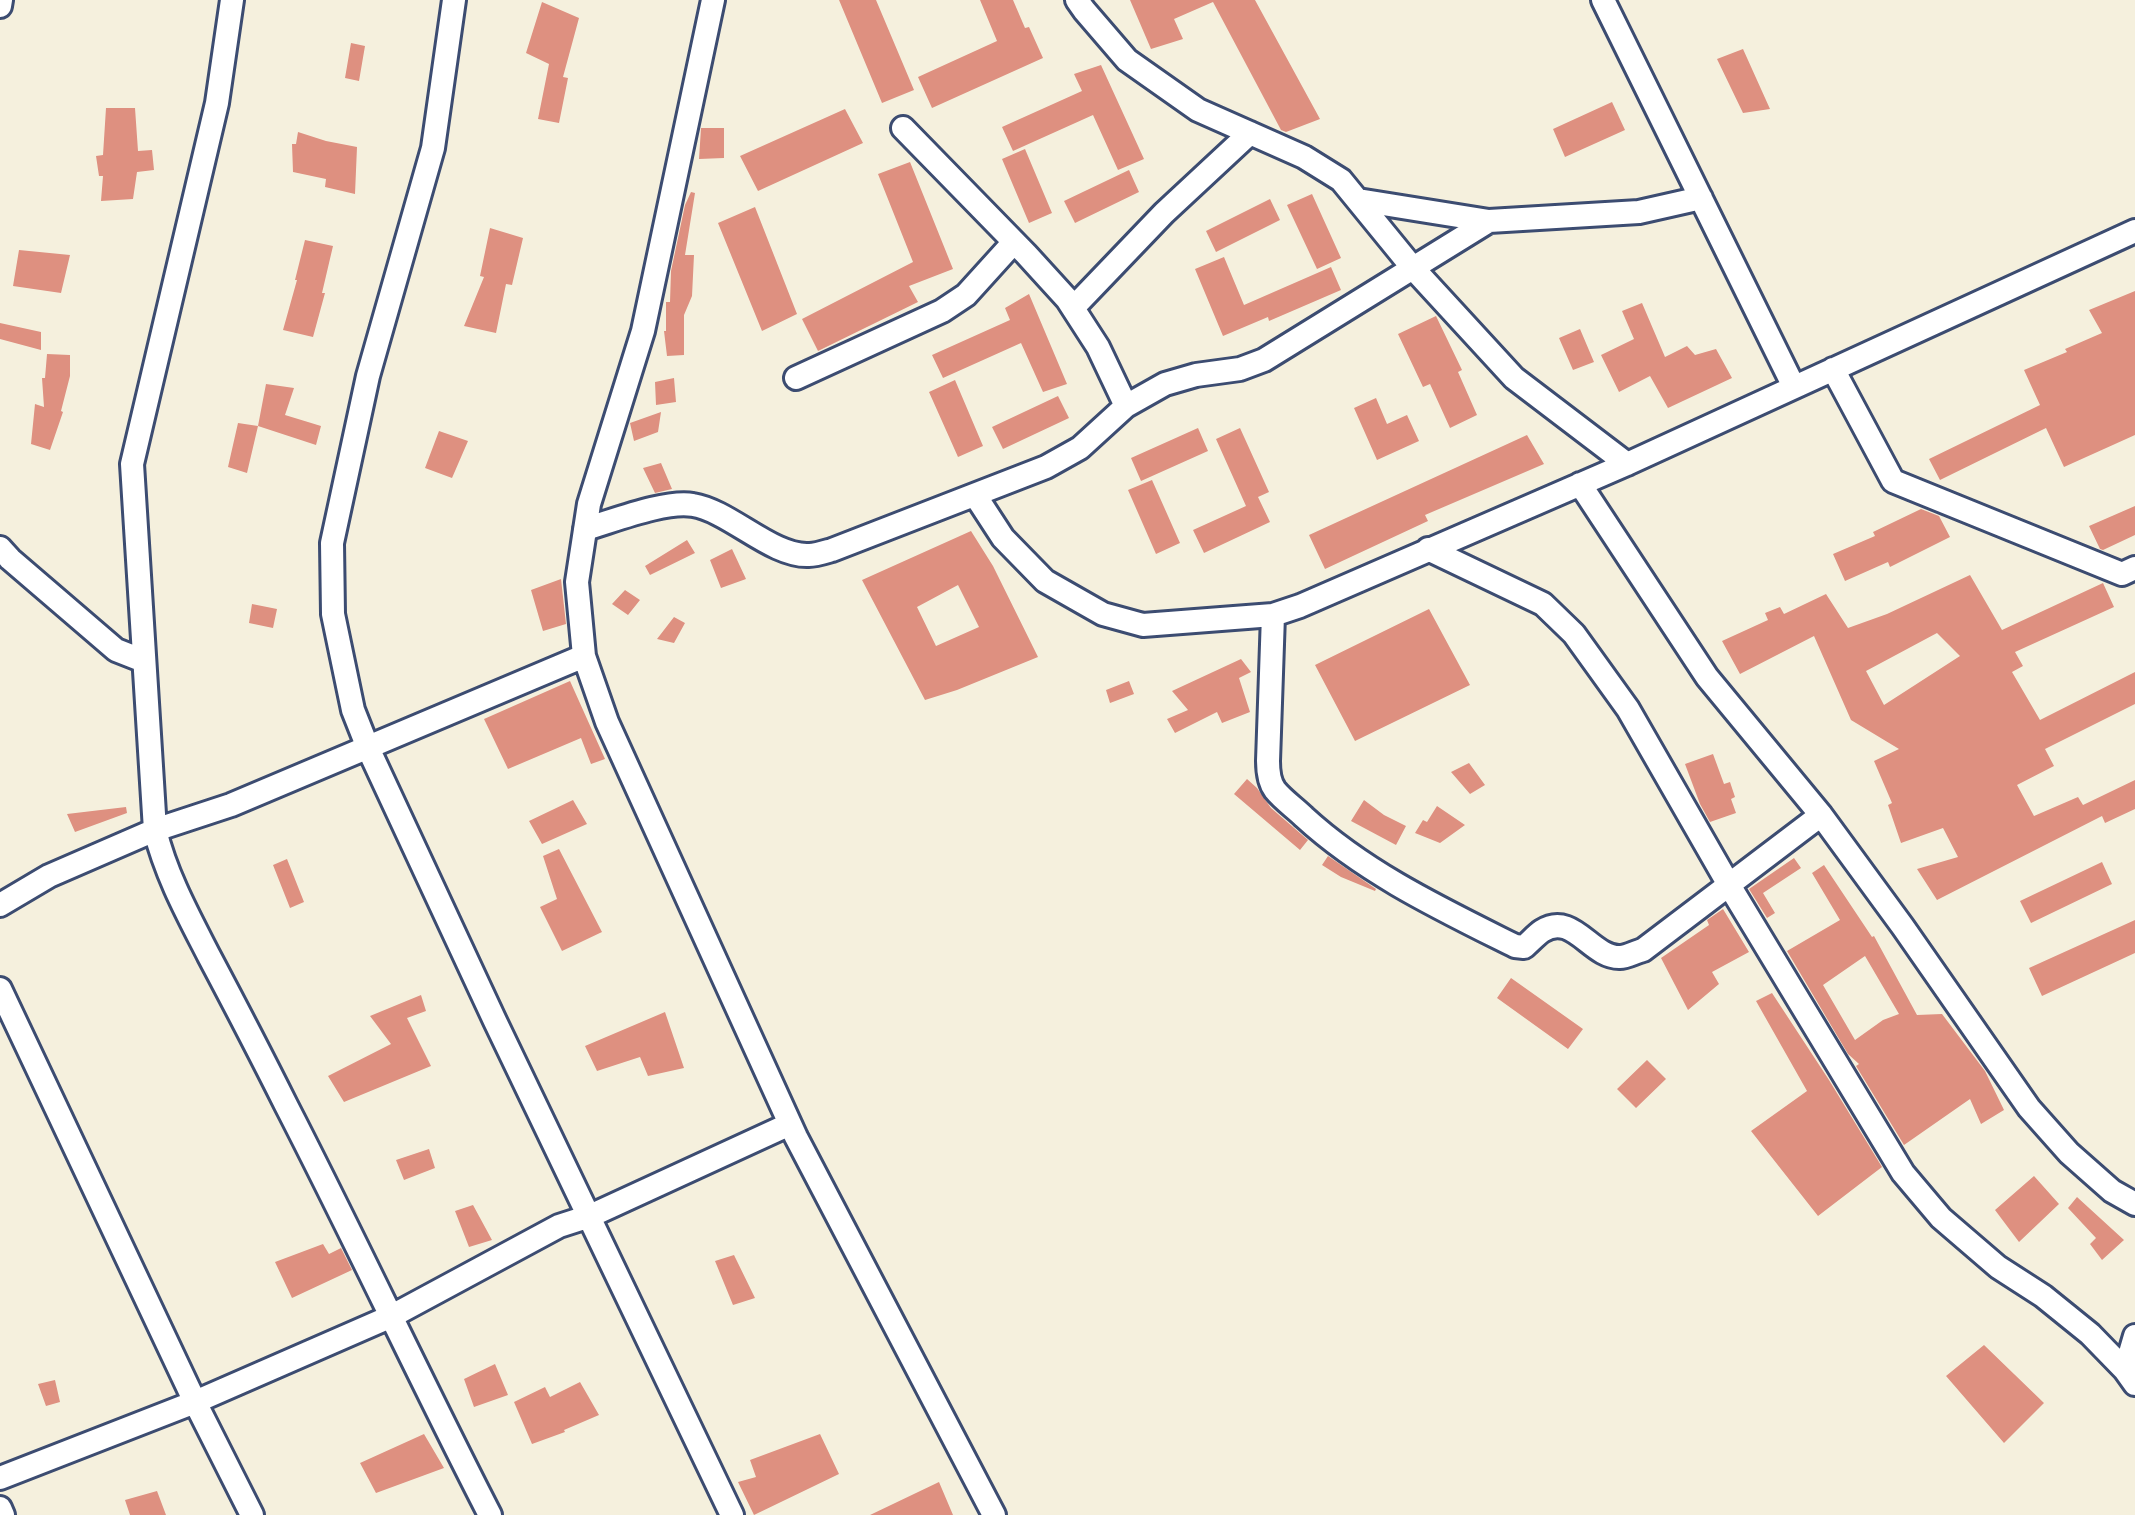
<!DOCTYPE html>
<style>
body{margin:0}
canvas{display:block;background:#f5f0dd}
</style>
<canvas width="2135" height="1515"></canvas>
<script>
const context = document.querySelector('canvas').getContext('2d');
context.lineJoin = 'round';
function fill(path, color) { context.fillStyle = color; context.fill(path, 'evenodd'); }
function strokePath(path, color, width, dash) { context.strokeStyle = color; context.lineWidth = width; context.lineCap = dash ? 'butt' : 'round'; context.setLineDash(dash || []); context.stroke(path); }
const building = new Path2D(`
 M839,0H876L914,90L882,103Z
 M980,0H1013L1025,28L1029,27L1043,58L932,108L918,77L997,41Z
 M1130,0H1255L1320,119L1286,132L1281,130L1213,2L1174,19L1183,39L1151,49Z
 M542,2L579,18L563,77L568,78L559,123L538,119L549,64L526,53Z
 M351,43L365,46L359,81L345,78Z
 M1743,49L1770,109L1743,113L1717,59Z
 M1101,65L1144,159L1118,170L1093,115L1013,151L1002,127L1082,91L1074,74Z
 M1612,102L1625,130L1565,157L1553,129Z
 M106,108H135L138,151L152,150L154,170L137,172L133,199L101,201L103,176H99L96,156L103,155Z
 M845,109L863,143L758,191L740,156Z
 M701,128H724V158L699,159Z
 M298,132L326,141L357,147L355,194L325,187L326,179L293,172L292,144H296Z
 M1025,149L1052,213L1029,223L1002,159Z
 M910,162L953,269L909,286L918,302L818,351L802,319L913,262L878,174Z
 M1129,170L1139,192L1075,223L1064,201Z
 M691,192L695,193L685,255H694L692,296L684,315V355L667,356L664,331H666V302H670L671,271L685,205Z
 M1312,194L1341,258L1317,269L1287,205Z
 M1270,199L1280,220L1216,252L1206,231Z
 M755,207L797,314L762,331L718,223Z
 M490,228L523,238L512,285L506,284L496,333L464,326L484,277L480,276Z
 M305,240L333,246L322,293H325L313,337L283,330L297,280H295Z
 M19,250L70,255L61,293L13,286Z
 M1224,257L1244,305L1331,267L1341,290L1269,321L1268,317L1223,336L1195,269Z
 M2135,291V435L2064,467L2046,428L1940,480L1929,459L2040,405L2024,370L2067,352L2065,349L2102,333L2089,310Z
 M1029,294L1067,384L1043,392L1021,343L943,378L932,355L1010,320L1005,308Z
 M1642,303L1665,357L1687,346L1695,355L1716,349L1732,378L1668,408L1650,376L1619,392L1601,355L1634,339L1622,311Z
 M1436,316L1462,370L1458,372L1477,415L1450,428L1430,384L1423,387L1398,334Z
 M0,323L41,332V350L0,339Z
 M1580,329L1594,362L1573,370L1559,338Z
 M47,354L70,355V376L61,411L63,412L50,450L31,444L35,404L44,407L42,378H45Z
 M674,378L676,402L656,405L655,382Z
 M955,380L983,446L958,457L929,392Z
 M266,384L294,388L285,415L321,426L316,445L258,426Z
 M1058,396L1069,418L1003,449L992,427Z
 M1376,398L1387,424L1407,415L1419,441L1377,460L1354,408Z
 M661,412L658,432L634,441L630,423Z
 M238,423L258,426L247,473L228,467Z
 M1198,428L1208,451L1141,481L1131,458Z
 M1240,428L1269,492L1258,497L1270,522L1204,553L1193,530L1246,506L1216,439Z
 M439,431L468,441L452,478L425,468Z
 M1527,435L1544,464L1425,515L1428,521L1325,569L1309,535Z
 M661,463L672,489L655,493L643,468Z
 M1152,480L1180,543L1156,554L1128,490Z
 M2135,506V535L2103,550L2100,549L2089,526Z
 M1921,509L1939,516L1950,537L1890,567L1888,562L1845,581L1833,554L1875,536L1873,532Z
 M971,531L993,566L1038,657L957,690L925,700L862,580ZM958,585L979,627L936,646L917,607Z
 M687,540L695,553L650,575L645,566Z
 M732,549L746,579L721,588L710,560Z
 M1970,575L2002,630L2103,583L2114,607L2015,652L2023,666L2012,672L2040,720L2135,672V704L2045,749L2054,766L2017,785L2034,816L2078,797L2083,805L2135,780V809L2105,823L2102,816L1937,900L1917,869L1958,857L1943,828L1901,843L1888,805L1892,803L1874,761L1899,749L1851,720L1814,636L1740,674L1722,641L1768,620L1765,613L1780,607L1784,614L1826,594L1848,628L1887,614ZM1937,633L1960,656L1884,705L1866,671Z
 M561,579L566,624L543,631L531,590Z
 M625,590L640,600L628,615L612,604Z
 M252,604L277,609L273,628L249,623Z
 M1429,609L1470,685L1355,741L1315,665Z
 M674,617L685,623L674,643L657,639Z
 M1241,659L1251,672L1239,678L1250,712L1222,723L1217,712L1175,733L1167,719L1188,710L1172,691Z
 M570,681L605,759L591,764L581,738L508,769L484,719Z
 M1129,681L1134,694L1110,703L1106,690Z
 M1713,754L1724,784L1730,782L1735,797L1731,799L1736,813L1710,822L1700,804L1685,764Z
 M1469,763L1485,785L1470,794L1451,772Z
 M1247,779L1257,788L1271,808L1308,840L1300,850L1234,794Z
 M573,800L587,824L542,844L529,821Z
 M1364,800L1384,815L1406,826L1396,845L1351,821Z
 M1437,806L1465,825L1440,843L1415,833L1423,820L1427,822Z
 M126,807L127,813L75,832L67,814Z
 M559,849L602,932L562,951L540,907L557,899L543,856Z
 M1328,856L1376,889L1375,891L1341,877L1322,865Z
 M1794,858L1801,868L1763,893L1775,913L1767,918L1749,889Z
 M287,859L304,902L290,908L273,865Z
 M2102,862L2112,884L2031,923L2020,901Z
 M1824,865L1872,937L1874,936L1917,1015L1942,1014L1985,1071L2004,1110L1981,1124L1970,1099L1904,1145L1856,1066L1859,1064L1848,1054L1787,951L1840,920L1812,873ZM1865,956L1899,1014L1883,1020L1855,1040L1823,985Z
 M1723,909L1749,952L1712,972L1719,984L1688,1010L1661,958L1709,925L1707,920Z
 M2135,920V953L2042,996L2029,968Z
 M1511,978L1583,1029L1568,1049L1497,998Z
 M1772,993L1829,1080L1882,1167L1818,1216L1751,1131L1807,1091L1756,1001Z
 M421,995L426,1011L407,1018L431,1066L344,1102L328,1076L391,1044L370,1016Z
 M665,1012L684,1068L648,1076L640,1057L597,1071L585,1046Z
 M1647,1060L1666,1079L1636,1108L1617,1089Z
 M429,1149L435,1168L404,1180L396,1160Z
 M2034,1176L2059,1204L2019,1242L1995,1210Z
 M2077,1197L2124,1240L2102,1260L2090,1244L2096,1238L2068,1208Z
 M473,1205L492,1240L469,1247L455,1211Z
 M323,1244L329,1254L341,1248L352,1270L292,1298L275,1262Z
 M734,1255L755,1298L733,1305L715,1261Z
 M1984,1345L2044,1403L2004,1443L1946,1376Z
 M495,1364L508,1395L474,1407L464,1379Z
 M55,1380L60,1402L46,1406L38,1384Z
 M580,1382L599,1415L564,1430L565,1432L532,1444L514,1402L545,1387L550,1397Z
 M424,1434L444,1468L376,1493L360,1463Z
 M820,1434L839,1474L754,1515L738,1482L756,1477L750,1460Z
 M939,1482L953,1515H870Z
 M157,1491L166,1515H130L125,1500Z`);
const minor = new Path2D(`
 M232,0L217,103L132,464L155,830C166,875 188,915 209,956C235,1005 261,1055 286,1105C356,1241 420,1379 490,1515
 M454,0L433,148L368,376L332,543L333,614L353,710L368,748L495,1021L732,1515
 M713,0L643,331L589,504L577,582L584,656L607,722L796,1137L994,1515
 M1077,0L1084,10L1127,60L1198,110L1304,157L1341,180L1412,267L1514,378L1627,464
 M1603,0L1794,387
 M0,6L1,0
 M903,128L1026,254L1067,299L1098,347L1126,406
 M1358,200L1489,221L1639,212L1701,198
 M1073,308L1164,213L1250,133
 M1833,369L1893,481L2122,574L2135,568
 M796,378L942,311L966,295L1014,242
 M1580,484L1707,677L1821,815L1903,927L2029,1108L2069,1153L2112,1191L2135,1204
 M975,495L1003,538L1045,581L1103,614L1143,625L1273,615L1300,606L1627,464L2135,231
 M585,529C613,521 666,500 693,505C730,511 772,557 809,555C816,555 825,552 832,550L1046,467L1080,448L1126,406L1165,384L1196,375L1240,369L1264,360L1489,221
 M0,548L10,559L116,650L144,661
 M1428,549L1543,604L1574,634L1628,709L1729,885L1903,1173L1941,1218L1998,1267L2043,1296L2090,1334L2125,1370L2135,1384
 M1273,615L1268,761C1268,771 1269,782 1275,790C1283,800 1295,808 1304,817C1365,873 1441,909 1515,946L1524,947C1530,942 1536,935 1542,931C1573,911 1591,958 1620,957C1627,957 1635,952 1643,950L1821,815
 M0,905L49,876L155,830L231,805L584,656
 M0,989L195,1402L252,1515
 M2125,1370L2135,1336
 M0,1478L195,1402L392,1316L559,1226L590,1216L790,1124
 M0,1508L3,1515`);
fill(building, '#de9080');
strokePath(minor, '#3c4c71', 28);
strokePath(minor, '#fff', 22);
</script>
